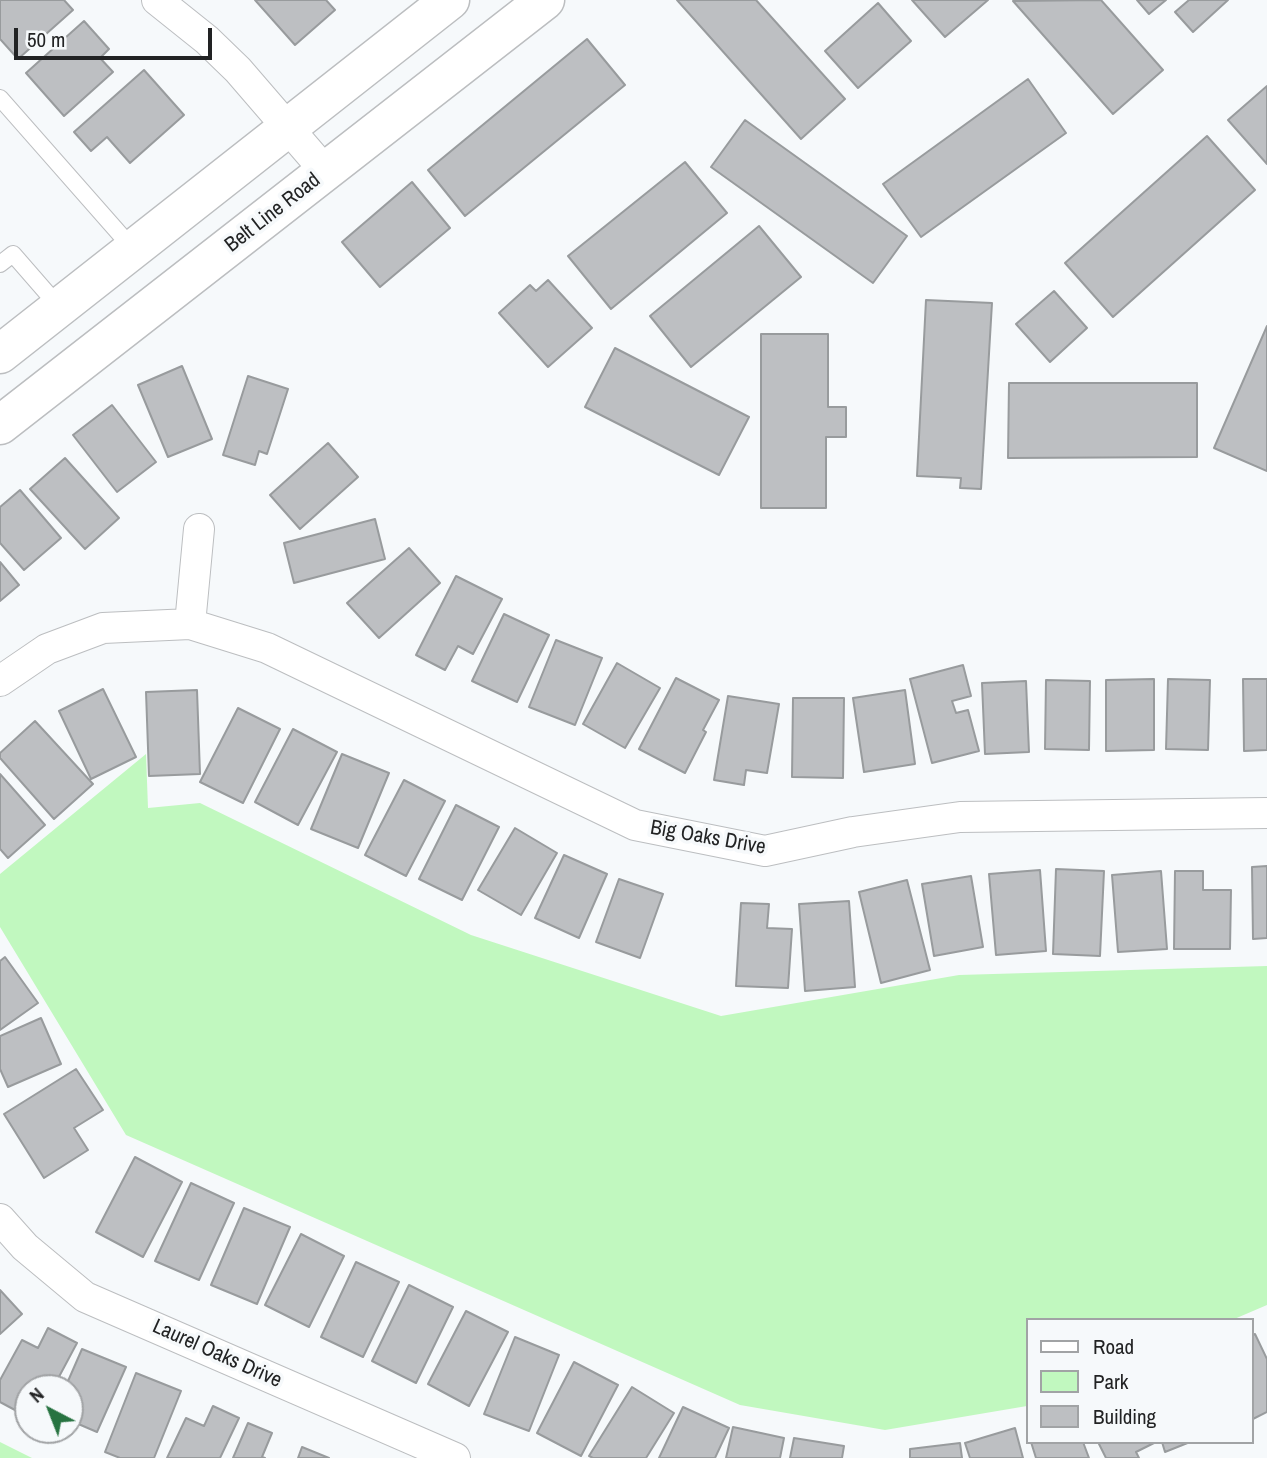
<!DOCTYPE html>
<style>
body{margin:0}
#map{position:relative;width:1267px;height:1458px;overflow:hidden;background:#f6f9fb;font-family:"Archivo Narrow",sans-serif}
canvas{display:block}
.legend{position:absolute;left:1026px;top:1318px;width:228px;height:126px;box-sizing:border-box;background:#f6f9fb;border:2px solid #a1a3a5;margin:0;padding:9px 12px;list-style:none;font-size:21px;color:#222324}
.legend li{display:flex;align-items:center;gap:14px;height:35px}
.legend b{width:35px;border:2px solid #a1a3a5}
.north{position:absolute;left:14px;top:1374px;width:70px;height:70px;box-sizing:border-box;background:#f6f9fb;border:2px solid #a1a3a5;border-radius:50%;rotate:318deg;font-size:19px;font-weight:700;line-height:28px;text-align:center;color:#222324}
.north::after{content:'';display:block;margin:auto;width:24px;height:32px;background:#277341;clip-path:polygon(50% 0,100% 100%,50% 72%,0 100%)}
.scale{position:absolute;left:14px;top:28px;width:198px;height:32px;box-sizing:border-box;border:4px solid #222324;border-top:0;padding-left:9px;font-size:21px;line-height:24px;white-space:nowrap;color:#222324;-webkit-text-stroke:5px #f6f9fb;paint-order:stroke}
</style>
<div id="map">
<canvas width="1267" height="1458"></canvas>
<ul class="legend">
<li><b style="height:9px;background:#fff"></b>Road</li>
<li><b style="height:19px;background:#c1f8bf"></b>Park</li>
<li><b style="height:19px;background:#bdbfc2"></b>Building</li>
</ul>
<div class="north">N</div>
<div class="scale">50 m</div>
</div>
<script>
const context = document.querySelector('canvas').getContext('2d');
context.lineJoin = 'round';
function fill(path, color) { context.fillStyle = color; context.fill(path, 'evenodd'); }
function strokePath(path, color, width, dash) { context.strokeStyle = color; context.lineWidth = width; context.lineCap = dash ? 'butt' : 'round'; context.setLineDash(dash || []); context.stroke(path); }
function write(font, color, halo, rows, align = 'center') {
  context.font = font + ' "Archivo Narrow",sans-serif'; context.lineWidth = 7; context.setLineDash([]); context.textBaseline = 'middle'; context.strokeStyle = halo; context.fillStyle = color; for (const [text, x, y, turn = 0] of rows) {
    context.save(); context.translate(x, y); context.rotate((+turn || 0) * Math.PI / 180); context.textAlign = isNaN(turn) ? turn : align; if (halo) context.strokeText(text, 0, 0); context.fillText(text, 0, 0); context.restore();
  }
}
const green = new Path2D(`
 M146,754L148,808L200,803L471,935L721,1016L959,975L1267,966V1305L1232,1320H1027V1406L885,1430L740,1405L126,1135L0,927V874Z
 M0,1442L32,1458H0Z`);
const building = new Path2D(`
 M0,0H64L73,10L18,59L0,39Z
 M255,0H326L335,10L295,45Z
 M677,0H756L845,99L801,139Z
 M912,0H988L945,37Z
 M1101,0L1163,70L1113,114L1013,1Z
 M1137,0H1166L1149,14Z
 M1189,0H1228L1193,32L1175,12Z
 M878,3L911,41L858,88L825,51Z
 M84,21L109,49L100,58L113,72L64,116L26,73Z
 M587,39L625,85L465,216L428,170Z
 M144,70L184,115L130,163L107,137L91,151L74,132Z
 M1028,79L1066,133L921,237L883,184Z
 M1267,86V164L1228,120Z
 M745,120L907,236L873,283L711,167Z
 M1207,136L1255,190L1113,317L1065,263Z
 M685,162L727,213L611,309L568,256Z
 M412,182L450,228L380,287L342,242Z
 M759,226L801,277L691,367L650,316Z
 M548,280L592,328L548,367L499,313L530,285L536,291Z
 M1054,291L1087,328L1050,362L1016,324Z
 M926,300L992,303L981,489L960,488L961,478L917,476Z
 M1267,326V471L1214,448Z
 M761,334H828V407H846V437H826V508H761Z
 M615,348L749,417L719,475L585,407Z
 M182,366L212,439L168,457L138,385Z
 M248,376L288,389L267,454L259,451L255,465L223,455Z
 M1009,383H1197V457L1008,458Z
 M112,405L156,462L117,492L73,435Z
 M328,443L358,477L300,529L270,495Z
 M65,458L119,518L85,549L30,489Z
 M20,490L61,538L24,570L0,543V507Z
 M375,519L385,559L294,583L284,543Z
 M409,548L440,583L379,638L347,603Z
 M0,562L19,585L0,601Z
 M456,576L502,599L473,654L458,646L445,670L416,655Z
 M504,614L549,635L517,702L472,681Z
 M556,640L602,658L575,725L529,707Z
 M617,663L660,688L625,748L583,724Z
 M963,665L971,696L952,701L956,713L968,710L979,751L932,763L910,679Z
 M676,678L719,700L703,730L706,732L685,773L639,749Z
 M1154,679V750L1106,751V680Z
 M1168,679L1210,680L1208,750L1166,749Z
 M1243,679H1267V750L1244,751Z
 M1046,680L1090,681L1089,750L1045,749Z
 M1026,681L1029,752L985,754L982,683Z
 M103,689L136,757L91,779L59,711Z
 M197,690L200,774L149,776L146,692Z
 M905,690L915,764L864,772L853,698Z
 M728,696L779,704L767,773L746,770L744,785L714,780Z
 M793,698H844L843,778L792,777Z
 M238,708L280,729L243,803L200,782Z
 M35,721L93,784L54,819L0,758V753Z
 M293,729L337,752L298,825L255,802Z
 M342,754L389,773L358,848L311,829Z
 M0,774L45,825L8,858L0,849Z
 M404,780L445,801L406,876L365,855Z
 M456,805L499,827L462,900L419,879Z
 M515,828L557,853L521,915L478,890Z
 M564,855L607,874L579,938L535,918Z
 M1267,866V938L1253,939L1252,867Z
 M1056,869L1104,871L1100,956L1053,954Z
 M1040,870L1046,951L996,955L989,874Z
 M1161,871L1167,949L1118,952L1112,875Z
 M1175,871H1203V890H1231L1230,949H1174Z
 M971,876L983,947L934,956L922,884Z
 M619,879L663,894L640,958L596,942Z
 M907,880L930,970L881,983L859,892Z
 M849,901L855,987L805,991L799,904Z
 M741,903L769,904L767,928L792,929L788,988L736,986Z
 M5,957L38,1003L0,1030V961Z
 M41,1018L61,1064L8,1087L0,1069V1036Z
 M76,1069L103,1110L74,1128L88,1150L44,1178L4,1114Z
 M135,1157L182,1182L143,1257L96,1232Z
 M191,1183L234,1203L199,1280L155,1261Z
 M244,1208L290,1227L257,1304L211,1285Z
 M301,1234L344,1256L309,1327L265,1305Z
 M356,1262L399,1282L363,1357L321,1337Z
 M409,1285L453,1307L416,1383L372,1361Z
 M0,1290L22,1314L0,1334Z
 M466,1311L508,1332L469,1406L428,1384Z
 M48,1328L77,1343L53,1388H28V1417L0,1402V1380L22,1340L38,1348Z
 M1255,1334L1267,1359V1412L1251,1420V1336Z
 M515,1337L559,1355L529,1431L484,1414Z
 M82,1349L126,1367L97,1432L76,1423L72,1431L69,1430L70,1388H65Z
 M574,1362L618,1385L581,1456L537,1433Z
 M136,1373L181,1391L154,1458H120L105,1452Z
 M632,1387L674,1413L646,1458H593L589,1456Z
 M213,1406L239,1418L220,1458H167L186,1418L204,1426Z
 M683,1407L729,1428L715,1458H659Z
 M248,1423L272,1433L262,1457L265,1458H233Z
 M733,1427L784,1438L780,1458H726Z
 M1015,1428L1023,1458H970L965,1443Z
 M794,1438L844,1446L842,1458H790Z
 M1031,1442H1083L1089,1458H1036Z
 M1098,1442H1154V1443L1136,1452L1139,1458H1106Z
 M1162,1442H1190L1165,1452Z
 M960,1443L962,1458H910V1449Z
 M302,1447L329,1458H298Z`);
const lane = new Path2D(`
 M0,98L133,249
 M0,264L13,254L60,308`);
const street = new Path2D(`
 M157,0L207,40L238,70L326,172
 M190,624L199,529
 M0,681L47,649L103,628L190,624L267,648L635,825L765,851L853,832L960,817L1267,813
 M0,1219L25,1247L85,1297L455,1458`);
const primary = new Path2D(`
 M0,354L450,0
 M0,425L545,0`);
const streetNames = [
 ["Belt Line Road",273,213,-38],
 ["Big Oaks Drive",708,838,10],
 ["Laurel Oaks Drive",217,1354,24]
];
fill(green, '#c1f8bf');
fill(building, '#bdbfc2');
strokePath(building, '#989b9d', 2);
strokePath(lane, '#bcbec0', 18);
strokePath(street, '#bcbec0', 32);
strokePath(primary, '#bcbec0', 41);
strokePath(lane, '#fff', 16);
strokePath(street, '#fff', 30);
strokePath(primary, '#fff', 38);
write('21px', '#222324', '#f6f9fb', streetNames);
</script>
